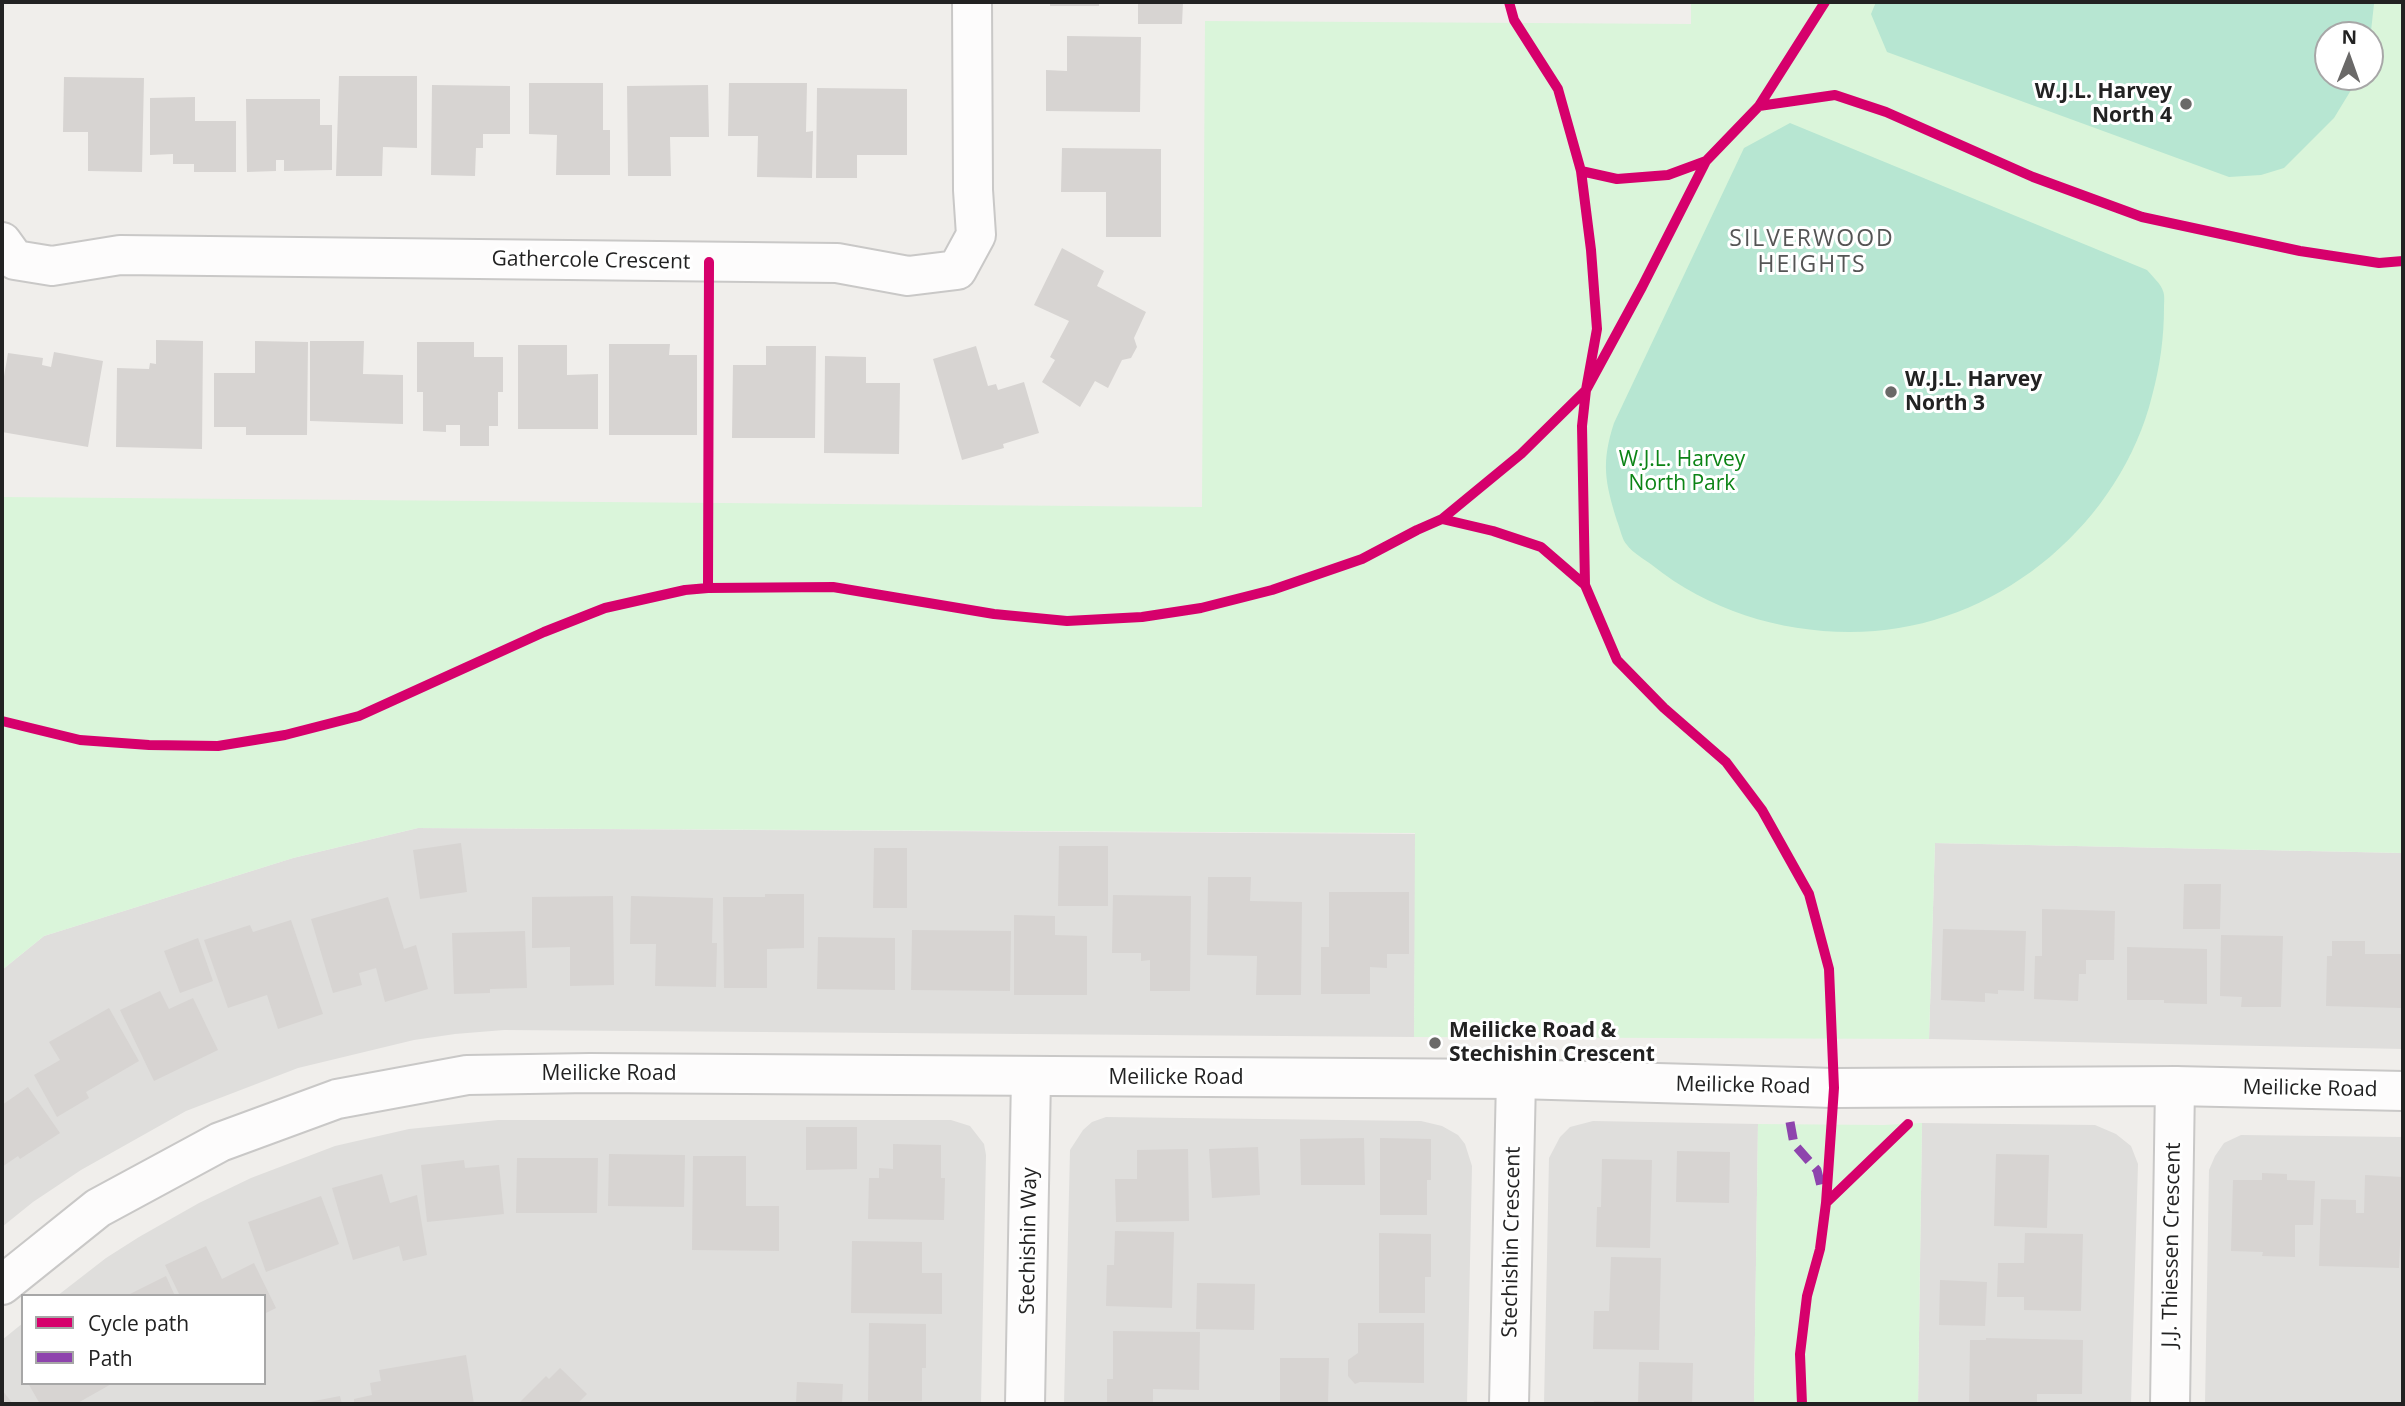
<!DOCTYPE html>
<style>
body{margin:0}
#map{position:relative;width:2405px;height:1406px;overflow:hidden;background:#f0eeeb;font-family:"Open Sans",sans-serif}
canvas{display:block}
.frame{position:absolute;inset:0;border:4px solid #222;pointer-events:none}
.legend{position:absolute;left:21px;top:1294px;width:245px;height:91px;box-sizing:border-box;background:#fff;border:2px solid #a7a7a7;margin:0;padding:9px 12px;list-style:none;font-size:21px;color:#222}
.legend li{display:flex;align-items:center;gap:14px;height:35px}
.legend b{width:35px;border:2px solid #a7a7a7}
.north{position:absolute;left:2314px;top:21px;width:70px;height:70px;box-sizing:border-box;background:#fff;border:2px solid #a7a7a7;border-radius:50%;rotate:1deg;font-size:19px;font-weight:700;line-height:28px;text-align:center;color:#222}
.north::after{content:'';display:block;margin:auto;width:24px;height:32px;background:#6a6968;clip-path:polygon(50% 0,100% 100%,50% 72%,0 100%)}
</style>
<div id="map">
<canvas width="2405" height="1406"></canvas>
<div class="frame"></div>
<ul class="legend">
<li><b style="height:9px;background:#d6006c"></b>Cycle path</li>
<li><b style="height:9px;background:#8e44ad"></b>Path</li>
</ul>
<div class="north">N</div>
</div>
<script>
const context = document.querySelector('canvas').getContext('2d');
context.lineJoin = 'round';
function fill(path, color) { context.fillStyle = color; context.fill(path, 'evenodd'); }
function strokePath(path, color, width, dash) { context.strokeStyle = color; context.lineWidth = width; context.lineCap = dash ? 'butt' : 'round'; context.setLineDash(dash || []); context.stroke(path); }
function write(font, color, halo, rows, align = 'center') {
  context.font = font + ' "Open Sans",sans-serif'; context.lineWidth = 6; context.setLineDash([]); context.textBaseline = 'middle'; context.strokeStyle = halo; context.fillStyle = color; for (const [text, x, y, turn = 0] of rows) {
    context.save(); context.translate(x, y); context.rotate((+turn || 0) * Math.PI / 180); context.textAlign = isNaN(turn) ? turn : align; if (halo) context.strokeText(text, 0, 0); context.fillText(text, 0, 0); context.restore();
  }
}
const residential = new Path2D(`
 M418,828L1416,834L1414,1037L504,1030L455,1034L414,1040L298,1068L186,1111L81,1170L33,1202L2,1227V970L44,936L293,858Z
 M1935,843L2403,853V1049L1929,1039Z
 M1106,1117L1421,1121L1442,1126L1458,1135L1465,1144L1472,1166L1467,1404H1064L1070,1150L1083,1130L1092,1122Z
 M498,1120H951L970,1126L984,1144L986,1155L981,1404H2V1340L23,1323V1383H264V1296H57L106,1258L139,1237L199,1203L251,1178L335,1146L409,1129Z
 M1593,1121L1758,1124L1754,1404H1544L1549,1158L1560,1137L1570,1127Z
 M1922,1123L2095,1125L2116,1134L2131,1146L2138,1164L2131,1404H1918Z
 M2241,1135L2403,1137V1404H2205L2209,1170L2215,1156L2224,1143Z`);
const park = new Path2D(`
 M1691,2H2403V853L1935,843L1929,1039L1414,1037L1415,833L418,828L293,858L44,936L2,970V497L1202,507L1205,21L1691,24ZM2328,35H2370V77H2328Z
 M1922,1123L1918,1404H1754L1758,1124L1883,1125Z`);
const pitch = new Path2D(`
 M1876,2H2374V4L2370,40V35H2328V77H2359L2334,118L2284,168L2261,175L2229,177L1887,52L1871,14Z
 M1790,123L2147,270C2152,276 2161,284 2163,291C2165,295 2164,303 2164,307C2164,338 2160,366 2152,396C2121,521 2004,621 1875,631C1796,637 1714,615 1652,565C1644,559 1633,553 1627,545C1622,540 1620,528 1617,521C1605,482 1601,463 1614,423L1744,148Z`);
const building = new Path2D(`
 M1050,2H1099V6H1050Z
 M1138,2H1183L1182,24H1138Z
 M1067,36L1141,37L1140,112L1046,111V70L1067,71Z
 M339,76H417V148L383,147L382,176H336Z
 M64,77L144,78L142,172L88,171V132H63Z
 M529,83H603V130H610V175H556L557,135L529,134Z
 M729,83H807L806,132L813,131L812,178L757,177L758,136H728Z
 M432,85L510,86V134H483V148H476L475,176L431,175Z
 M708,85L709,137H670L671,176H628L627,86Z
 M817,88L907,89V155H857V178H816Z
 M195,97V121H236V172H194V164H173V154L150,155V98Z
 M246,99H320V125H332V170L284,171V160H276V171L247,172Z
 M1062,148L1161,149V237H1106V192H1061Z
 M1062,248L1104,271L1097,286L1146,312L1134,338L1137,347L1131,358L1122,360L1108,388L1095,381L1080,407L1042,382L1055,360L1050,357L1069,321L1034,305Z
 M156,340L203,341L202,449L116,447L117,368L149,369L150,363L156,364Z
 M255,341L308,342L307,435H246V427H214V373H255Z
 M310,341H364L363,374L403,375V424L310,421Z
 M417,342H474V357H503V392H498V426H489V446H460V425H446V432L423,431V392H417Z
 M609,344H670L669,355H697V435H609Z
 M518,345H567V375L598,374V429H518Z
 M766,346H816L815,438H732L733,365H766Z
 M976,346L988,386L996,384L998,390L1024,382L1039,433L1003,444L1004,448L962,460L933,359Z
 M54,352L103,361L88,447L2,432V388L8,353L43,358L42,365L51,367Z
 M825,356L866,357V383H900L899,454L824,453Z
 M461,843L467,892L420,899L413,850Z
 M1059,846H1108V906H1058Z
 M874,848H907V908H873Z
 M1208,877H1251L1250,901L1302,902L1301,995H1256L1257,956L1207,955Z
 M2184,884H2221L2220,929H2183Z
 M1329,892H1409V954H1387V968L1370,967V994H1321V947H1329Z
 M765,894H804V948L767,949V988H724L723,897H765Z
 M1113,895L1191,896L1190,991H1150V960L1141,961V953H1112Z
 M613,896L614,985L570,986V947L532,948V897Z
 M631,896L713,898L712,943H717L716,987L655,986L656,944H630Z
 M388,897L404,949L416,945L428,989L385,1002L376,968L359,973L362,985L333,993L311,919Z
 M2042,909L2115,911L2114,960H2086V974H2079L2078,1001L2034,999L2035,956H2042Z
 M1014,915L1055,916V935L1087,936V995H1014Z
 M291,920L323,1014L278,1029L267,995L228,1008L204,940L250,925L253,932Z
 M1943,929L2026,931L2024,991L1998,990V994L1985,993V1002L1941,1000Z
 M912,930L1011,931L1010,991L911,990Z
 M525,931L527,988L490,989V993L454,994L452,933Z
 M2221,935L2283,936L2281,1007H2241L2242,997L2220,996Z
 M818,937L895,938V990L817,989Z
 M198,938L213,981L180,993L164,951Z
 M2332,941H2365V954H2402L2401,1008L2326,1006L2327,956H2332Z
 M2127,947L2207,949V1004L2164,1003V1000H2127Z
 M160,991L169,1009L193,998L218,1050L154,1081L120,1010Z
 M109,1008L139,1061L86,1092L89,1098L57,1117L34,1075L60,1060L49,1042Z
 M28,1087L60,1133L20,1159L18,1156L2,1167V1105Z
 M806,1127H857V1169L806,1170Z
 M1364,1138L1365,1185H1301L1300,1139Z
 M1380,1138L1431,1139V1180H1427V1215H1380Z
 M893,1144L941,1145V1178H945L944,1220L868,1219L869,1178H879V1168L893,1169Z
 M1258,1147L1260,1195L1212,1198L1209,1149Z
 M1188,1149L1189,1221L1116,1222L1115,1179H1137V1150Z
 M1677,1151L1730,1152L1729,1203L1676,1202Z
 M609,1154L685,1155L684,1207L608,1206Z
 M1996,1154L2049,1155L2047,1228L1994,1226Z
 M693,1156H746V1206H779V1251L692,1250Z
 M517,1158H598L597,1213H516Z
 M1602,1159L1652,1160L1650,1248L1596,1247L1597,1207H1601Z
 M464,1160L465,1168L499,1165L504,1214L427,1222L421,1165Z
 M2262,1173L2287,1174V1180L2315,1181L2313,1225H2295V1257L2262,1256L2263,1252L2231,1251L2233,1180H2262Z
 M382,1174L390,1203L417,1195L427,1255L403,1261L399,1246L353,1260L332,1188Z
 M2365,1175L2403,1177V1220H2401L2399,1268L2319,1266L2321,1199L2356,1200V1213H2364Z
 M321,1196L339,1244L266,1272L248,1222Z
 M1115,1231L1174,1232L1172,1308L1106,1306L1107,1265H1114Z
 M1379,1233L1431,1234V1277H1425V1313H1379Z
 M2025,1233L2083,1234L2081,1311L2024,1310V1297H1997L1998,1263H2024Z
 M852,1241L922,1242V1273H942V1314L851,1313Z
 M206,1246L222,1279L254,1263L276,1308L264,1314V1296H180L165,1265Z
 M1611,1257L1661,1258L1659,1350L1593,1349L1594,1311H1609Z
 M166,1276L175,1296H126Z
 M1940,1280L1987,1282L1985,1326L1939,1325Z
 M1197,1283L1255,1284L1254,1330L1196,1329Z
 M869,1323L926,1324V1368H922V1401H868Z
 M1358,1323H1424V1383L1360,1382L1355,1384L1348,1376V1360L1358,1353Z
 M1113,1331L1200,1332L1199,1390L1153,1389V1404H1107V1379H1113Z
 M1986,1338L2083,1340L2082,1394H2037V1404H1969L1970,1340H1986Z
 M466,1355L474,1404H354V1399L372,1395L370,1383L381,1381L379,1370Z
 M1280,1358H1329L1328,1404H1280Z
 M1639,1362L1693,1363L1692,1404H1638Z
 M560,1368L587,1394L577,1404H518L546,1376L549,1379Z
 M797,1382L843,1384L842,1404H796Z
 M28,1383H113L76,1404H40Z
 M2,1390L13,1404H2Z
 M340,1396L342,1404H304V1403Z
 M1594,1401L1625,1402V1404H1593Z`);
const minor = new Path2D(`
 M2,242L15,260L52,266L120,255L837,263L908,276L957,270L976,235L973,190L972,2
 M1025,1404L1031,1077
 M1509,1404L1516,1079
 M2170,1404L2175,1086`);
const tertiary = new Path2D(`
 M2,1285L98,1208L220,1142L337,1099L467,1075L590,1073L1516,1079L1834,1088L2175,1086L2403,1091`);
const quiet = new Path2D(`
 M1790,1122L1794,1144L1817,1170L1822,1190`);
const cycleway = new Path2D(`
 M1509,2L1514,20L1558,89L1581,171L1591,250L1597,329L1586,390L1582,426L1585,585L1617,660L1664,708L1726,762L1762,810L1809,894L1829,969L1834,1088L1826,1203L1820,1249L1807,1296L1800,1354L1802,1404
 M1759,106L1835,95L1886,112L2033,177L2142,217L2300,251L2379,263L2403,261
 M1581,171L1617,179L1668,175L1706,161L1759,106L1825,2
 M1442,519L1521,454L1586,390L1642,287L1706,161
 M708,588L709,262
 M2,721L80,740L149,745L218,746L285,735L359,716L544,632L605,608L685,590L708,588L833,587L994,614L1067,621L1142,617L1201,608L1272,590L1362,559L1417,530L1442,519L1493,531L1541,547L1585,585
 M1826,1203L1908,1124`);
const markers = [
 [2186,104,7,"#6a6968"],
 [1891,392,7,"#6a6968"],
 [1435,1043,7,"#6a6968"]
];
const poiNames = [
 ["W.J.L. Harvey",2172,92,"right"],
 ["North 4",2172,116,"right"],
 ["W.J.L. Harvey",1905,380],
 ["North 3",1905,404],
 ["Meilicke Road &",1449,1031],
 ["Stechishin Crescent",1449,1055]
];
const streetNames = [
 ["Gathercole Crescent",591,261,1],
 ["Meilicke Road",609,1074],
 ["Meilicke Road",1176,1078],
 ["Meilicke Road",1743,1086,1],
 ["Meilicke Road",2310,1089,1],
 ["Stechishin Way",1029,1241,-89],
 ["Stechishin Crescent",1512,1242,-89],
 ["J.J. Thiessen Crescent",2172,1245,-89]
];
const parkNames = [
 ["W.J.L. Harvey",1682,460],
 ["North Park",1682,484]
];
const neighbourhoodNames = [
 ["SILVERWOOD",1812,239],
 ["HEIGHTS",1812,265]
];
fill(residential, '#dfdedc');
fill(park, '#daf5da');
fill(pitch, '#b7e6d2');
fill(building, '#d7d4d2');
strokePath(minor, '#c9c8c7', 42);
strokePath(tertiary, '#c9c8c7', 42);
strokePath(minor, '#fdfcfc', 38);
strokePath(tertiary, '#fdfcfc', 38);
strokePath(quiet, '#8e44ad', 9, [18, 9]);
strokePath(cycleway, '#d6006c', 10);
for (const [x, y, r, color] of markers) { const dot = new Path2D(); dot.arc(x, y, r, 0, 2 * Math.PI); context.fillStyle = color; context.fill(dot); strokePath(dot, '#fff', 2.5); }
write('bold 21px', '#222', '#fff', poiNames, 'left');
write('21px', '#222', '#fff', streetNames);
write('21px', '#0c8416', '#fff', parkNames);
context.letterSpacing = '2px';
write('23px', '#555', '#fff', neighbourhoodNames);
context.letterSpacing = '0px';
</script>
